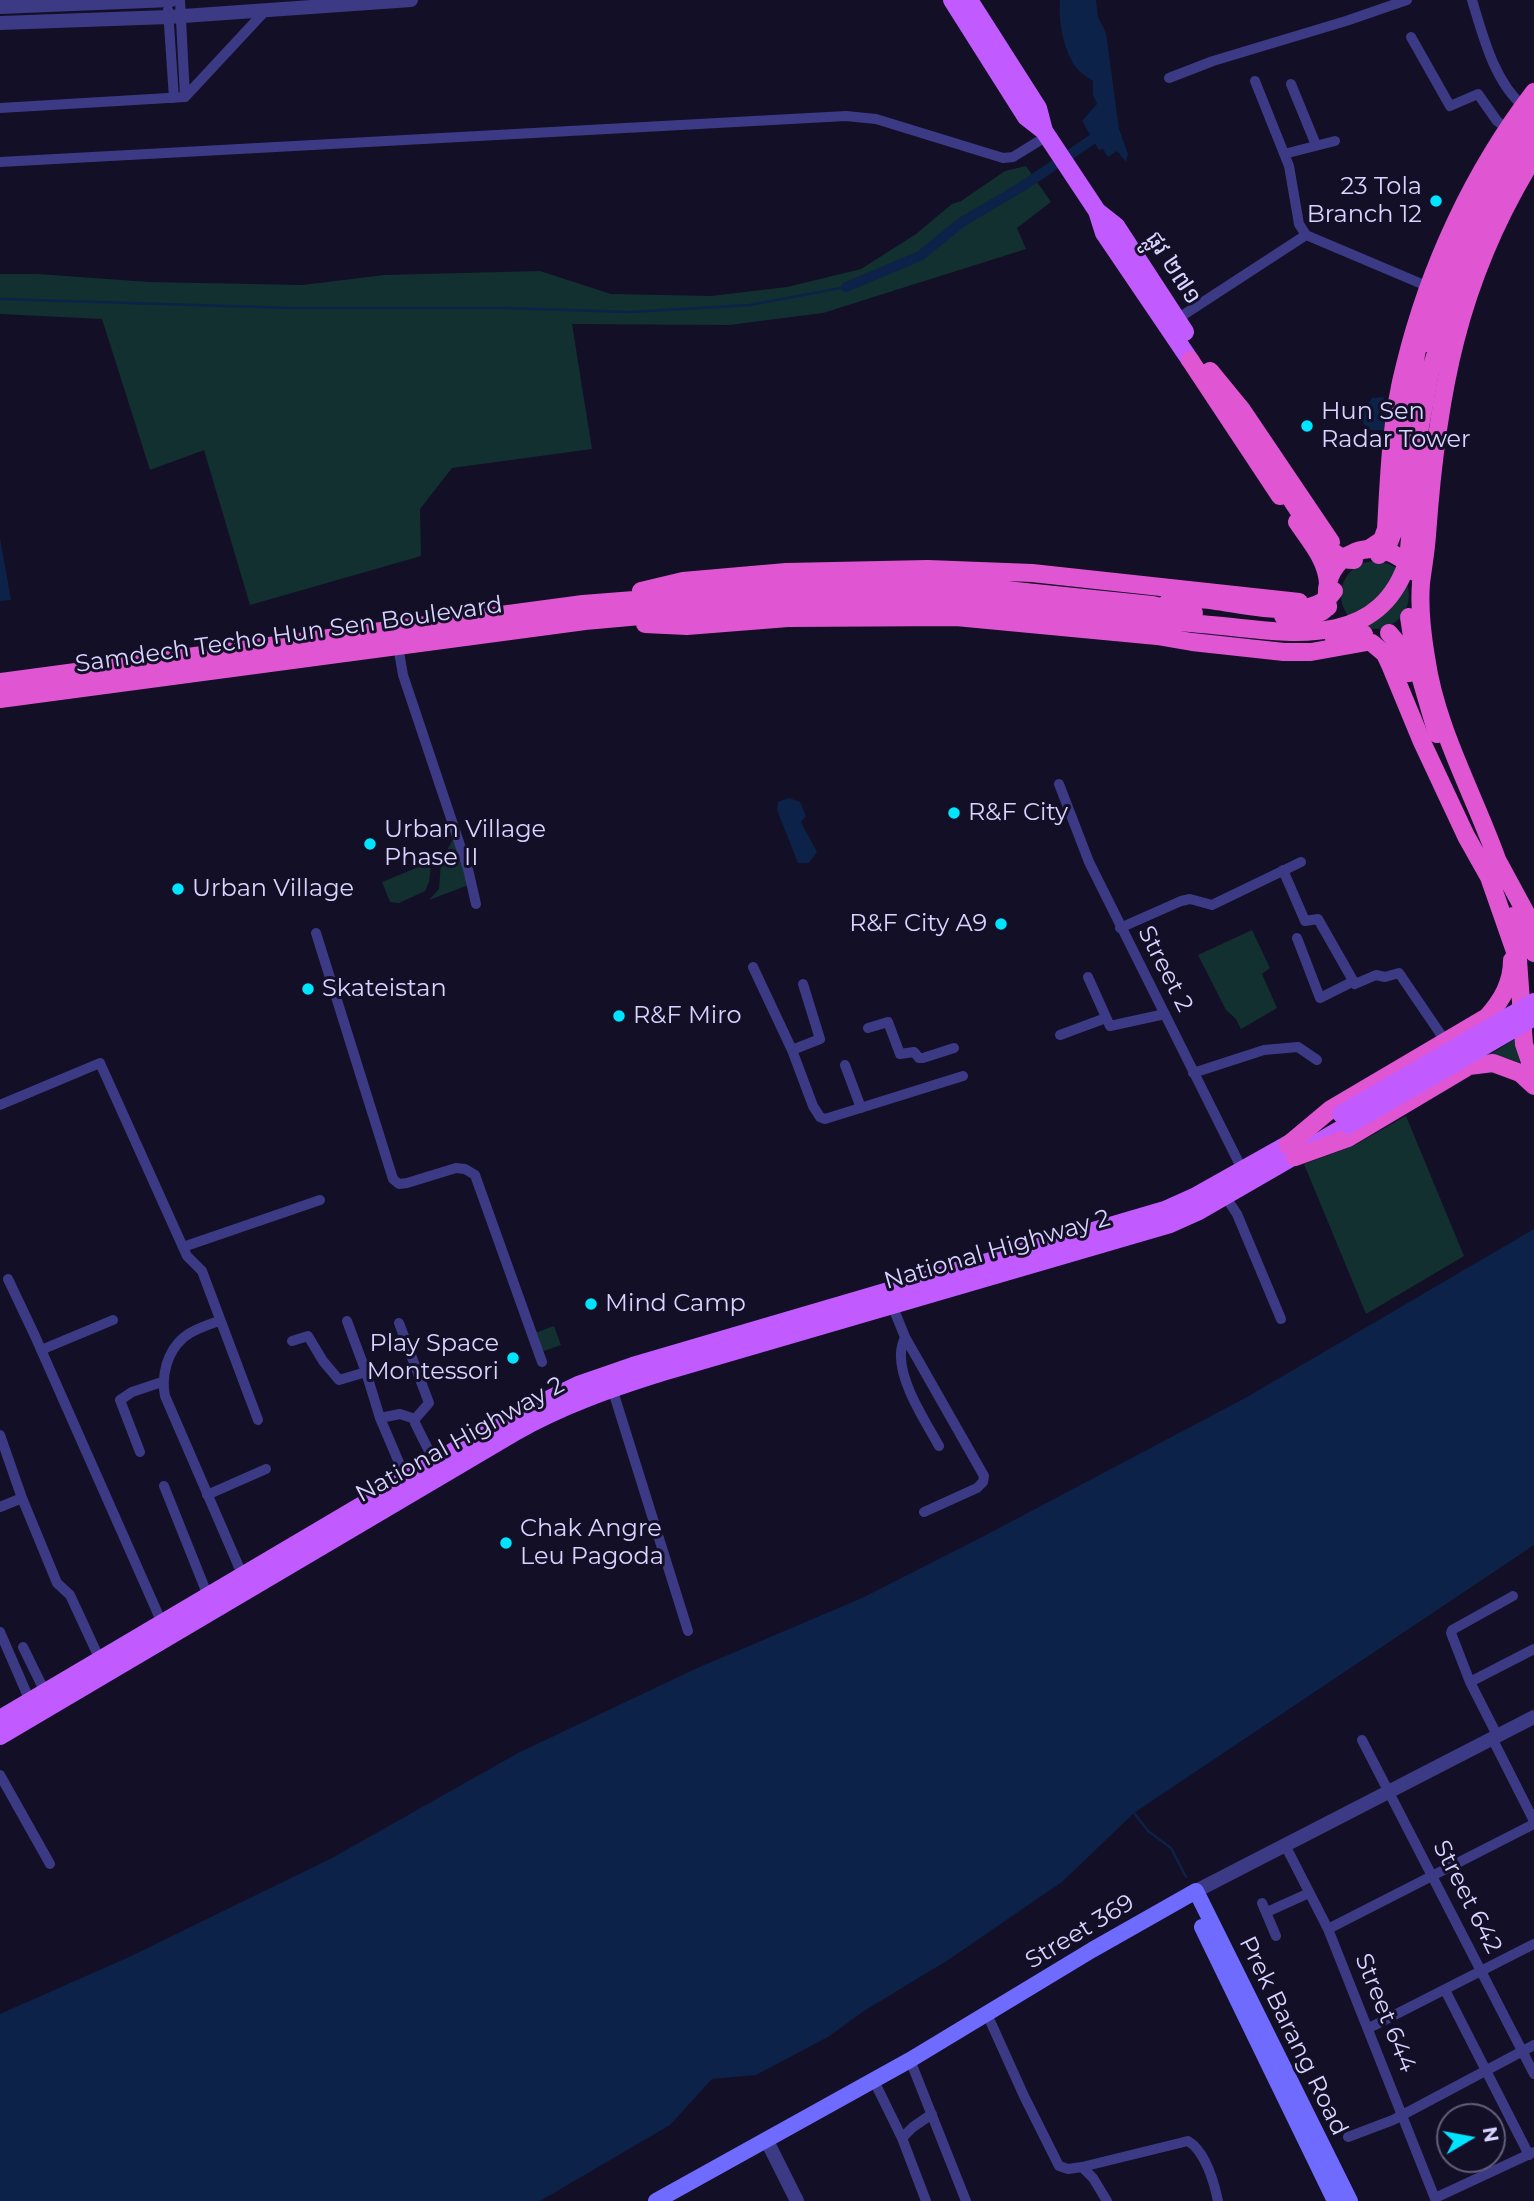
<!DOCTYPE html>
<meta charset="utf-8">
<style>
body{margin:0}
#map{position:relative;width:1534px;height:2201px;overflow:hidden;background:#130f26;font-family:Montserrat,sans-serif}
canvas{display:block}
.north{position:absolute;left:1436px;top:2103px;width:70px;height:70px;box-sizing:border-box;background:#130f26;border:2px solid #625e7d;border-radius:50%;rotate:80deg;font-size:19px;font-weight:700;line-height:28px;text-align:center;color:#d9d4ff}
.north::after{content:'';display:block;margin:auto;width:24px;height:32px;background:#00e5ff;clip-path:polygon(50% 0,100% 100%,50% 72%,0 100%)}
</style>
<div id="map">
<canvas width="1534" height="2201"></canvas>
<div class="north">N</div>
</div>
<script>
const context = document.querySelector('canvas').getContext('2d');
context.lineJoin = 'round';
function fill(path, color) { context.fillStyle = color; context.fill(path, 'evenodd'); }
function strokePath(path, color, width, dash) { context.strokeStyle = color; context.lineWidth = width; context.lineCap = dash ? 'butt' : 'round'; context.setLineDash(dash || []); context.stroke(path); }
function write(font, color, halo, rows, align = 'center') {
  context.font = font + ' Montserrat,"Noto Sans Khmer",sans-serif'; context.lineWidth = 6; context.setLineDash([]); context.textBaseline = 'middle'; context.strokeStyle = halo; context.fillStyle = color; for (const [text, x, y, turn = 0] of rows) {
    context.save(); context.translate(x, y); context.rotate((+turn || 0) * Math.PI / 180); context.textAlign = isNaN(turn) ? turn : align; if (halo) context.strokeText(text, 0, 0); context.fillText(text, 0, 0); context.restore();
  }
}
const green = new Path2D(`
 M1026,166L1051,202L1017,228L1026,249L823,313L729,325L572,324L592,449L452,468L420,509L421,556L250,605L204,450L150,470L102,319L0,314V274H38L149,282L303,285L384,275L540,271L611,294L711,296L787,287L861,269L916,234L952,204L961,201L1005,171Z
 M1341 595a34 34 0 1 1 68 0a34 34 0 1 1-68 0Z
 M453,839L474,883L429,900L439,889L441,862Z
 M423,865L431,867L429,882L425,891L399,903L390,902L382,882Z
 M1252,930L1270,968L1262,974L1277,1008L1241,1029L1236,1019L1226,1010L1198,955Z
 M1515,1039L1520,1063L1504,1057H1486Z
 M1406,1116L1464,1256L1366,1314L1304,1164L1353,1146Z
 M554,1326L561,1345L544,1351L538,1344L535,1333Z`);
const water = new Path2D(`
 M1060,0H1096L1098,17L1106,33L1119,129L1128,154L1126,162L1117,151L1108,157L1103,149L1099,150L1082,121L1097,104L1093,95V81C1089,78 1083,75 1079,71C1064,55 1058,21 1060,0Z
 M1383,397L1389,407L1384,430H1370L1363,423L1365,408L1372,398Z
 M0,538L11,600L0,601Z
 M789,798L800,802L806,816L801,822L817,852L809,863H798L777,810L778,802Z
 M1534,1229V1545L1134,1813L1062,1882L948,1960L864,2011L828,2037L756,2075L712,2079L670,2125L540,2201H0V2014L129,1957L332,1858L518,1753L695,1669L862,1598L984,1536L1247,1397Z`);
const stream = new Path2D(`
 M0,299L292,308H506L631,312L750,305L846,287
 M1134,1813L1148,1831L1171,1848L1186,1877`);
const canal = new Path2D(`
 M846,287L920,256L962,222L1023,186L1093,139`);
const minor = new Path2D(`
 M180,0L185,97
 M1472,0C1483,36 1494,81 1523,106
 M168,10L174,98
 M1411,37L1450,106L1478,94L1497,121L1508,129
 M1169,78L1213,61L1346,21L1407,0
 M1255,81L1289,166L1299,224L1306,235
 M1291,84L1316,145
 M0,108L185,97L266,10
 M1284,154L1335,141
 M0,162L846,116L876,119L1003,158L1013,157L1047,136
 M1174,321L1306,235L1429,287
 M398,646L403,675L468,869L476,904
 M1059,784L1089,862L1242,1169
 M1283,870L1305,921L1318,919L1355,984L1376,975L1385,977L1399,973L1446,1042
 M1120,928L1181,901L1190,899L1212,905L1301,862
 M316,933L393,1179L399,1184L407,1183L456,1168L465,1169L475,1175L542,1362
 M1297,938L1320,998L1354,981
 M753,967L792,1050L813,1106L820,1117L825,1119L963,1076
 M1088,977L1110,1026L1165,1014
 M868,1028L888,1022L900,1054L914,1052L919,1058H923L954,1048
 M1060,1035L1106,1018
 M792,1050L820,1039L803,984
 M845,1065L861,1108
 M1193,1073L1264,1050L1298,1047L1317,1060
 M0,1105L100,1063L187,1256L202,1271L258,1420
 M1225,1196L1237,1214L1281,1319
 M183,1247L320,1200
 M8,1279L35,1336L162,1623
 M892,1305L905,1337L984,1476L983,1482L977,1488L924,1512
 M219,1321C207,1325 192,1330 183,1338C167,1352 161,1376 165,1396L245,1581
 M347,1321L366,1372L380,1418L406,1479
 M399,1323L429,1403L415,1419V1423L437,1467
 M905,1337C903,1342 901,1348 901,1353C899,1382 926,1422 939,1446
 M292,1341L308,1336L323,1361L339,1380L366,1372
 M41,1350L113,1320
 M612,1388L688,1631
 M380,1418L400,1414L415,1419
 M0,1435L22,1498L57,1583L70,1595L102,1664
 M140,1452L120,1400L132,1392L162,1382
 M164,1486L208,1596
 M207,1495L266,1469
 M0,1507L22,1498
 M0,1632L30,1701
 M23,1647L45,1692
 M1470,1682L1534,1649
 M1497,1735L1470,1682L1451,1633L1452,1630L1513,1596
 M1492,1738L1534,1821
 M1362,1740L1534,2074
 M0,1775L50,1864
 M1285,1845L1328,1929L1436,2201
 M1262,1903L1276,1936
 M1267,1912L1309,1893
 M1328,1929L1534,1824
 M1445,1990L1529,2155
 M987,2014L1024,2096L1059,2166L1068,2169L1082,2167L1188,2141C1205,2151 1214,2182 1218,2201
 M1369,2028L1534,1944
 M910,2060L966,2201
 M874,2081L902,2138L926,2201
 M1348,2137L1393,2120L1534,2045
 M902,2138L913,2127L932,2114
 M1082,2167L1093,2178L1107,2201
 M1435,2198L1534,2152`);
const tertiary = new Path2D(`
 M0,7L171,0
 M0,23L169,17L411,0
 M1196,1891L1534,1717
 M766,2139L797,2201`);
const secondary = new Path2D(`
 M1202,1927L1335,2201
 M656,2201L910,2060L1092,1950L1196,1891L1350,2201`);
const primary = new Path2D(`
 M952,0L1026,117L1044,131
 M969,0L1038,108L1044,131L1097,211L1104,233L1190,360
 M1097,211L1116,226L1185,332
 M0,1719L508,1419L578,1385L633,1366L1165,1210L1194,1197L1299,1138
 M0,1736L515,1432C562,1405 612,1388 663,1372L1170,1224L1199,1211L1348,1125`);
const trunk = new Path2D(`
 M1515,165L1534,136
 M1497,171L1534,113
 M1190,360L1280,496
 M1210,371L1242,410L1331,542
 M1297,522C1310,541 1327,560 1328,584
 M1370,548L1382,540L1386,529C1389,475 1391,418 1405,365C1429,267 1473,172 1534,92
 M641,591L683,581L786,572L928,569L1032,573L1299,602
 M1328,607C1317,551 1382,528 1415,572
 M1283,616C1299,617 1317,620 1328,606
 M645,624L687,626L788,618L956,617L1157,636L1192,642L1284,652H1311L1367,642
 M1372,643L1385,654L1391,667L1422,742L1466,836L1489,877L1518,960L1524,1044L1534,1074
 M0,682L583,604L787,588L872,585H957L1152,605
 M0,699L585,621L785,603L873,600L957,601L1151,620
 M1494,854L1534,928
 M1498,862C1474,794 1436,729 1426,657C1422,633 1419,607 1421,583C1423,567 1426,551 1427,535C1437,394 1458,279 1534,157
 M1513,916L1534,953
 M1288,1145L1331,1109L1487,1017C1502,1000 1512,983 1512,960
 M1295,1157L1348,1138L1469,1066L1493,1063L1520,1073L1534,1086`);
const primaryBridge = new Path2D(`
 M1341,1114L1534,1002
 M1348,1125L1534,1017`);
const trunkBridge = new Path2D(`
 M1427,343L1438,300
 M1275,474C1290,496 1325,562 1354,560
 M1379,555L1388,545L1394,530L1402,425L1418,345L1460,245L1497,171
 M1167,603C1177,601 1189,598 1199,599C1236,601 1310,626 1334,591
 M1152,605L1194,613
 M1409,617L1416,662L1437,734
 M1151,620C1178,622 1205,624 1232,627C1302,635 1382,644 1408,560L1420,427L1430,372L1451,306L1472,248L1508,177
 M1389,633L1399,645L1409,673
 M1334,639L1364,634`);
const markers = [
 [1436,201,7,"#00e5ff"],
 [1307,426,7,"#00e5ff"],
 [954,813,7,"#00e5ff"],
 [370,844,7,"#00e5ff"],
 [178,889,7,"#00e5ff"],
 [1001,924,7,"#00e5ff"],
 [308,989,7,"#00e5ff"],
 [619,1016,7,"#00e5ff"],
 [591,1304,7,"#00e5ff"],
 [513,1358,7,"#00e5ff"],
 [506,1543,7,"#00e5ff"]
];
const poiNames = [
 ["23 Tola",1422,187,"right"],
 ["Branch 12",1422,215,"right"],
 ["Hun Sen",1321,412],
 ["Radar Tower",1321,440],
 ["R&F City",968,813],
 ["Urban Village",384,830],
 ["Phase II",384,858],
 ["Urban Village",192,889],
 ["R&F City A9",987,924,"right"],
 ["Skateistan",322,989],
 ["R&F Miro",633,1016],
 ["Mind Camp",605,1304],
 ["Play Space",499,1344,"right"],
 ["Montessori",499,1372,"right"],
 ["Chak Angre",520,1529],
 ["Leu Pagoda",520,1557]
];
const streetNames = [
 ["ផ្លូវ ២៧១",1173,268,57],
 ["Samdech Techo Hun Sen Boulevard",289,635,-8],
 ["Street 2",1165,969,63],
 ["National Highway 2",997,1250,-16],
 ["National Highway 2",460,1440,-29],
 ["Street 642",1467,1897,63],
 ["Street 369",1080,1932,-31],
 ["Street 644",1385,2013,68],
 ["Prek Barang Road",1293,2036,64]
];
fill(green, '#12302f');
fill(water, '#0c2248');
strokePath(stream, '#0c2248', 2.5);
strokePath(canal, '#0c2248', 10);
strokePath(minor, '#3d3a85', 10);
strokePath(tertiary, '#3d3a85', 14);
strokePath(secondary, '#6f6bff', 16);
strokePath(primary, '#c25bff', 18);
strokePath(trunk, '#e055d1', 18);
strokePath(primaryBridge, '#c25bff', 18);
strokePath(trunkBridge, '#e055d1', 18);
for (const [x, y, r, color] of markers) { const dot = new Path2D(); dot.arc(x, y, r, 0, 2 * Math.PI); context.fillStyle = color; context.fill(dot); strokePath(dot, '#130f26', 2.5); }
write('24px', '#d9d4ff', '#130f26', poiNames, 'left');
write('24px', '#d9d4ff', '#130f26', streetNames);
</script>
